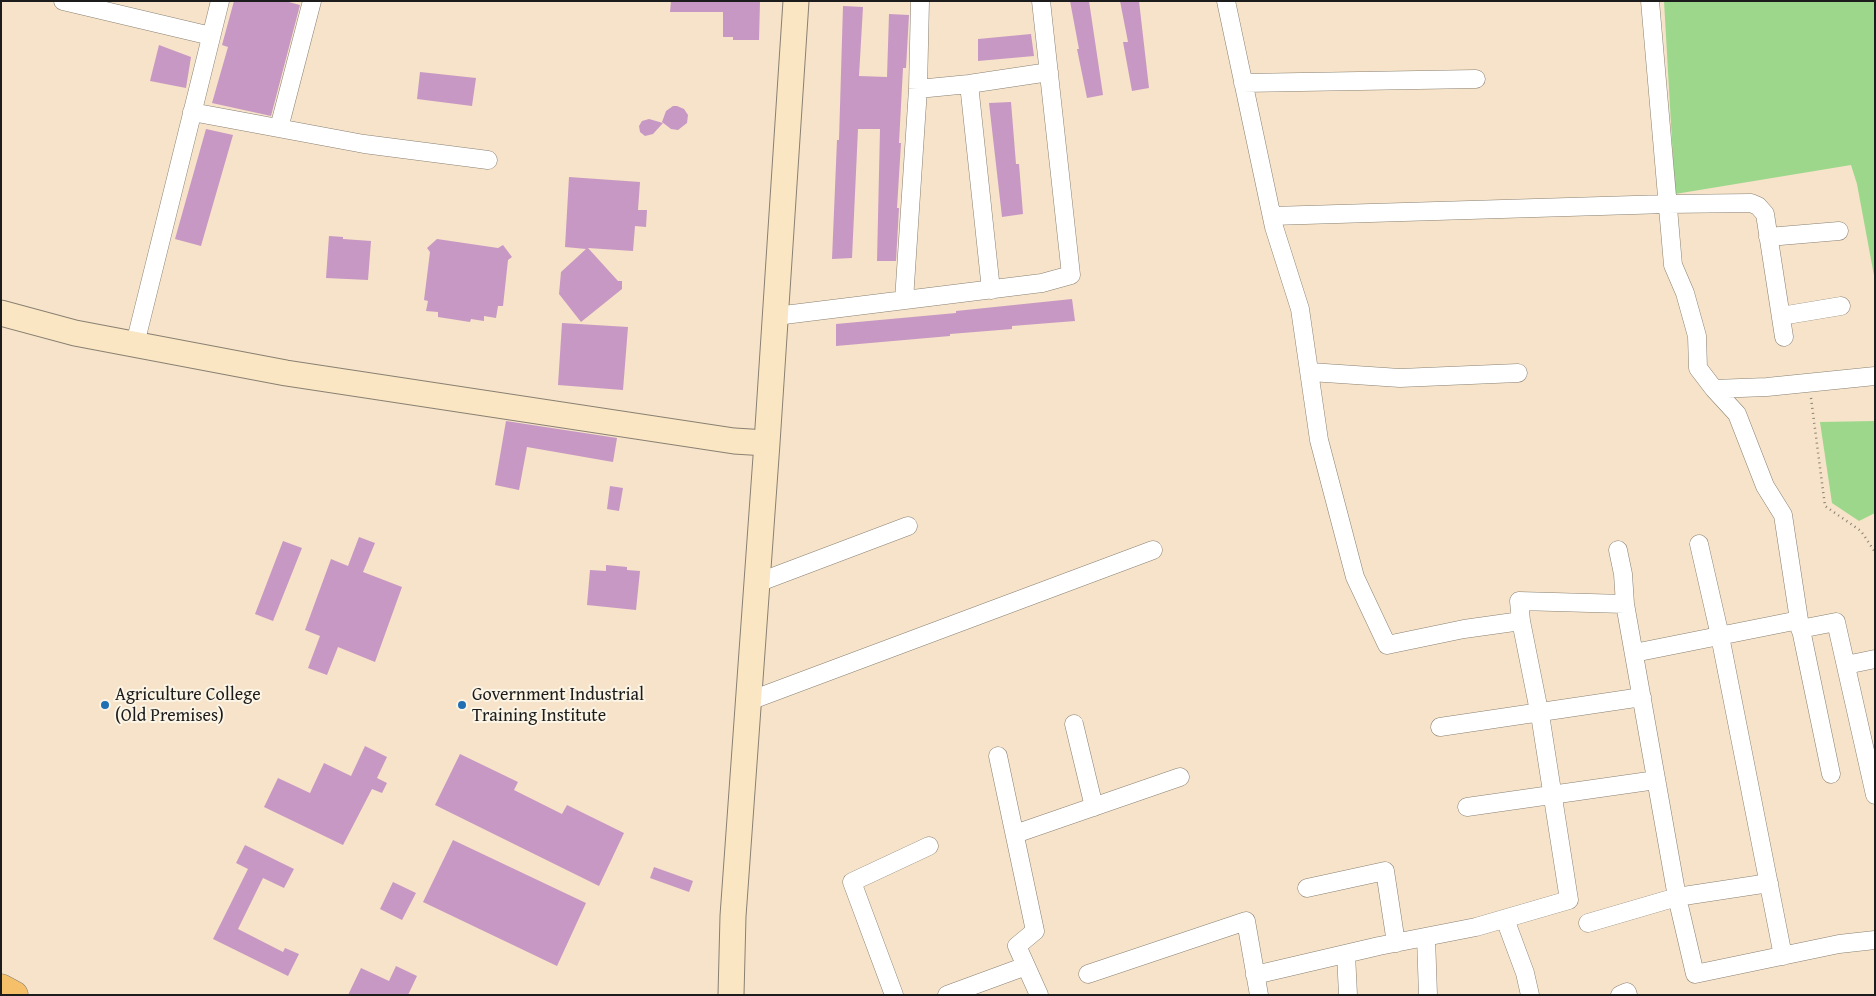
<!DOCTYPE html>
<style>
body{margin:0}
#map{position:relative;width:1876px;height:996px;overflow:hidden;background:#f6e3c9;font-family:"Gentium Book Plus",serif}
canvas{display:block}
.frame{position:absolute;inset:0;border:2px solid #1c1c1c;pointer-events:none}
</style>
<div id="map">
<canvas width="1876" height="996"></canvas>
<div class="frame"></div>
</div>
<script>
const context = document.querySelector('canvas').getContext('2d');
context.lineJoin = 'round';
function fill(path, color) { context.fillStyle = color; context.fill(path, 'evenodd'); }
function strokePath(path, color, width, dash) { context.strokeStyle = color; context.lineWidth = width; context.lineCap = dash ? 'butt' : 'round'; context.setLineDash(dash || []); context.stroke(path); }
function write(font, color, halo, rows, align = 'center') {
  context.font = font + ' "Gentium Book Plus",serif'; context.lineWidth = 4; context.setLineDash([]); context.textBaseline = 'middle'; context.strokeStyle = halo; context.fillStyle = color; for (const [text, x, y, turn = 0] of rows) {
    context.save(); context.translate(x, y); context.rotate((+turn || 0) * Math.PI / 180); context.textAlign = isNaN(turn) ? turn : align; if (halo) context.strokeText(text, 0, 0); context.fillText(text, 0, 0); context.restore();
  }
}
const green = new Path2D(`
 M1664,1H1875V281L1857,184L1851,165L1675,194Z
 M1875,421V513L1859,521L1832,503L1820,422Z`);
const building = new Path2D(`
 M234,1H285L300,5L271,116L212,103L228,47L222,45Z
 M671,1H760L759,40H733V37H723V12H670Z
 M1070,1H1089L1103,95L1087,98L1077,49H1079Z
 M1120,1H1139L1149,88L1132,91L1123,42H1128Z
 M843,6L863,7L859,76L887,77L889,14L909,15L906,68H903L899,143H901L897,208H899L896,261H877L880,129H858L852,258L832,259L837,140H839Z
 M1031,34L1034,56L978,61V39Z
 M159,45L191,57L186,88L150,81Z
 M420,72L476,78L472,106L417,99Z
 M1011,102L1016,164H1019L1023,214L1002,217L989,103Z
 M673,106H677L684,109L688,115L687,123L678,130L671,129L662,122L666,111Z
 M649,119L663,123L653,134L645,136L640,132L639,126L642,121Z
 M206,129L233,135L201,246L175,239Z
 M569,177L640,182L638,210H647L646,227L635,226L633,251L588,248L618,281H622V289L581,322L559,294L561,272L586,249L565,247Z
 M329,236L343,237V239L371,241L368,280L326,278Z
 M437,239L498,248L503,245L512,257L508,260L503,306H498L496,318L484,316V321L471,319L470,322L438,317V312L426,311L428,301L424,300L430,252L427,248Z
 M1072,299L1075,321L1012,326V329L950,334V336L836,346V324L956,313V311Z
 M562,323L628,327L623,390L558,385Z
 M506,421L617,438L613,462L527,447L519,490L495,485Z
 M610,486L623,488L619,511L607,509Z
 M359,537L375,543L363,572L402,587L375,662L338,647L327,675L308,668L320,636L305,630L331,559L348,566Z
 M283,541L302,548L273,621L255,614Z
 M606,565L627,567V570L640,571L636,610L587,605L590,570L606,571Z
 M365,746L387,757L377,778L387,783L382,793L372,789L343,845L264,807L278,778L310,793L324,763L351,776Z
 M460,754L518,782L514,790L562,814L567,805L624,833L599,886L435,805Z
 M453,840L586,903L557,966L423,902Z
 M245,845L294,869L284,888L263,878L238,929L283,952L285,948L299,954L288,976L213,939L248,869L236,863Z
 M654,867L693,881L689,892L650,878Z
 M393,882L416,893L402,920L380,909Z
 M396,966L417,976L408,995H348L361,968L389,981Z`);
const path = new Path2D(`
 M1811,398L1825,506L1861,531L1875,552`);
const street = new Path2D(`
 M63,1L211,36
 M1226,1L1274,227L1300,309L1319,440L1355,577L1387,645L1464,629L1521,621
 M1650,1L1673,265L1685,293L1697,336L1698,368L1714,389L1737,414L1765,486L1783,515L1799,620
 M1243,83L1476,79
 M969,84L991,290
 M918,89L969,84L1049,72
 M192,112L364,144L488,160
 M279,128L312,1
 M1272,216L1667,204L1751,203L1758,206L1765,214L1784,337
 M1768,237L1839,231
 M904,300L918,89L920,1
 M776,316L1042,283L1071,275L1041,1
 M1781,316L1841,306
 M135,344L220,1
 M1310,372L1400,378L1518,373
 M1714,389L1767,387L1875,376
 M1699,544L1720,636L1783,956
 M1618,550L1623,574L1625,604L1677,897L1695,974L1839,944L1875,940
 M757,583L908,526
 M1800,629L1836,622L1875,795
 M1634,653L1799,620L1831,774
 M1846,665L1875,659
 M749,701L1153,550
 M1074,724L1094,807
 M1440,727L1642,697
 M998,756L1035,931L1017,946L1039,995
 M1467,807L1656,780
 M1015,834L1180,777
 M1307,888L1385,871L1396,943
 M1505,919L1525,973L1530,995
 M1588,923L1677,897L1769,883
 M1426,937L1428,995
 M1346,954L1348,995
 M1088,974L1246,921L1259,995
 M1255,975L1379,946L1476,927L1569,900L1541,721L1521,621L1519,601L1625,604
 M894,995L852,882L929,846
 M947,995L1026,966
 M1620,995L1627,992L1628,995`);
const secondary = new Path2D(`
 M1,313L75,333L286,373L734,441L767,443
 M731,995L733,916L767,443L796,1`);
const highway = new Path2D(`
 M1,988L14,995`);
const markers = [
 [105,705,5,"#1f6fb2"],
 [462,705,5,"#1f6fb2"]
];
const poiNames = [
 ["Agriculture College",115,695],
 ["(Old Premises)",115,716],
 ["Government Industrial",472,695],
 ["Training Institute",472,716]
];
fill(green, '#9cd78b');
fill(building, '#c798c3');
strokePath(street, '#898072', 19);
strokePath(secondary, '#898072', 27);
strokePath(highway, '#898072', 29);
strokePath(path, '#898072', 2.5, [1, 4]);
strokePath(street, '#fff', 18);
strokePath(secondary, '#fbe6c4', 25);
strokePath(highway, '#f6c06b', 28);
for (const [x, y, r, color] of markers) { const dot = new Path2D(); dot.arc(x, y, r, 0, 2 * Math.PI); context.fillStyle = color; context.fill(dot); strokePath(dot, '#fcf5e5', 2); }
write('18px', '#1c1c1c', '#fcf5e5', poiNames, 'left');
</script>
